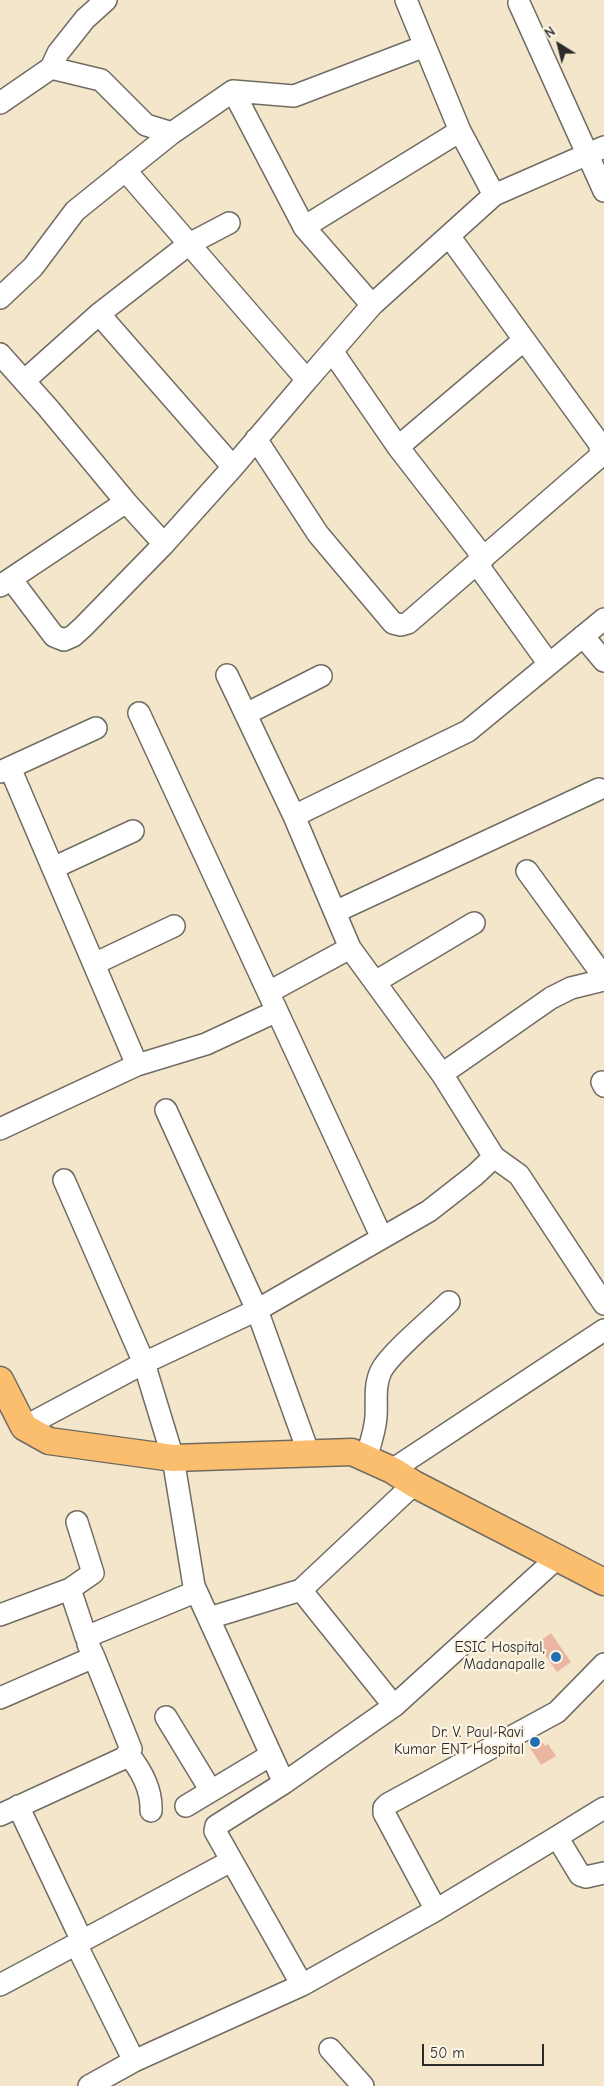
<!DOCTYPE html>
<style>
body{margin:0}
#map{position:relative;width:604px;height:2086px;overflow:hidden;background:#f4e6cb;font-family:"Comic Neue",sans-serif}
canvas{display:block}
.north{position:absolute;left:534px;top:20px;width:50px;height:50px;-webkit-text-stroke:4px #fcf5e5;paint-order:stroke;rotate:324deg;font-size:14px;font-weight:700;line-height:20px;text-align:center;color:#2b2b2b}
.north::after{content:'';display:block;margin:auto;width:18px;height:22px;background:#2b2b2b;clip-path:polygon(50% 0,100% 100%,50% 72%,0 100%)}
.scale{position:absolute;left:422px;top:2044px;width:122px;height:22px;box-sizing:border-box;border:2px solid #2b2b2b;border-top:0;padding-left:6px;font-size:15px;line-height:18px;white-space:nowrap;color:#2b2b2b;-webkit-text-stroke:4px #fcf5e5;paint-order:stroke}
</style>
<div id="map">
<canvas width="604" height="2086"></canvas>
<div class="north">N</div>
<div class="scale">50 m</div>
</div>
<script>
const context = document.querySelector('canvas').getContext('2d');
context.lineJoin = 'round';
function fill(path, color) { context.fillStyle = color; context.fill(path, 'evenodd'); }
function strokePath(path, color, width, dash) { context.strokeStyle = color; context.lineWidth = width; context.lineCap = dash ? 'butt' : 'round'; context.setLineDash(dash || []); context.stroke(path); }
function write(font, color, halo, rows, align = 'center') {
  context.font = font + ' "Comic Neue",sans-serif'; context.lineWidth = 4.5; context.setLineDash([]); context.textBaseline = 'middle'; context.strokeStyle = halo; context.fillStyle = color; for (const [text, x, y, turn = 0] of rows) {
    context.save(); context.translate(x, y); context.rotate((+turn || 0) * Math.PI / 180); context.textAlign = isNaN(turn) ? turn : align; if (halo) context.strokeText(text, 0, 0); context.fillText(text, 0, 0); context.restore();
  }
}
const building = new Path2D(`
 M551,1633L571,1662L557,1672L537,1643Z
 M538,1736L545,1746L548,1744L556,1756L541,1765L527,1743Z`);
const minor = new Path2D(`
 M519,3L604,191
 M51,68L101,80L146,125L172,133
 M233,91L304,227L372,305L494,195L460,131L425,46
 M0,103L51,68L58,53L85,19L106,0
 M125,170L307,380L372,305
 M494,195L604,147
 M304,227L460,131
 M0,298L33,267L75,211L172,133L233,91L294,96L425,46L406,0
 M99,314L233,467
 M332,351L398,447L484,558
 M0,354L49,409L126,502L0,586
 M24,381L99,314L189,244L229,223
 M256,439L318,534L393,623L401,625L408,623L598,458L601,453L599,443L449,236
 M398,447L524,340
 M126,502L164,544L233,467L307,380
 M477,564L549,664
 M11,579L54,636L64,640L73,636L83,627L164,544
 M583,636L604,661
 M227,675L294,816L350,948L269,992
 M139,713L382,1238
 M246,714L321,676
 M10,768L137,1065
 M0,772L96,728
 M294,816L468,731L604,619
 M53,868L133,831
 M527,871L604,977
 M335,912L599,789
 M350,948L442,1074L551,998L571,988L604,980
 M94,964L174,926
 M375,982L474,923
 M602,1082L604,1086
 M166,1110L257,1310L309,1454
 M0,1129L137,1065L206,1044L277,1011
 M494,1157L519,1175L604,1304
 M64,1180L144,1363L173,1458L195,1592L86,1637L70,1589L93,1573L77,1522
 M24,1427L144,1363L257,1310L382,1238L429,1211L475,1175L494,1157L442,1074
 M366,1458C370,1445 375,1431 376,1417C377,1401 374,1386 381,1371C390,1353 433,1318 449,1302
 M392,1470L604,1330
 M194,1586L284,1783
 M0,1615L70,1589
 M209,1618L301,1590
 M0,1698L94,1657L88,1644
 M394,1706L301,1590L414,1484
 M166,1717L211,1791
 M128,1754C142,1771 152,1789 151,1811
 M18,1806L82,1941
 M186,1806L271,1755
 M0,1815L124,1758L131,1749L94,1657
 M557,1837L604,1808
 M436,1910L384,1813V1808L388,1804L557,1712L604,1664
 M76,1944L134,2061
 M0,1985L231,1861
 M302,1985L215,1831L216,1826L284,1783L394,1706L556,1559
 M330,2049L363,2086
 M89,2086L134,2061L302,1985L436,1910L557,1837L580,1875L586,1877L604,1873`);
const major = new Path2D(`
 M0,1380L24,1427L49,1441L173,1458L352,1452L392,1470L414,1484L604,1582`);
const markers = [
 [556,1657,6,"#1f6fb2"],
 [535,1742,6,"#1f6fb2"]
];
const poiNames = [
 ["ESIC Hospital,",545,1648],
 ["Madanapalle",545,1665],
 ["Dr. V. Paul Ravi",524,1733],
 ["Kumar ENT Hospital",524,1750]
];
fill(building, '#ebb6a1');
strokePath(minor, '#716c63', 24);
strokePath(major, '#716c63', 29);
strokePath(minor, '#fff', 21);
strokePath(major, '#fbbe6e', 26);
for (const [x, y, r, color] of markers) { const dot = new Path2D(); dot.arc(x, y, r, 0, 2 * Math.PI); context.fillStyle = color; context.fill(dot); strokePath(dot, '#fcf5e5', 2); }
write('15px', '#2b2b2b', '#fcf5e5', poiNames, 'right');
</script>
